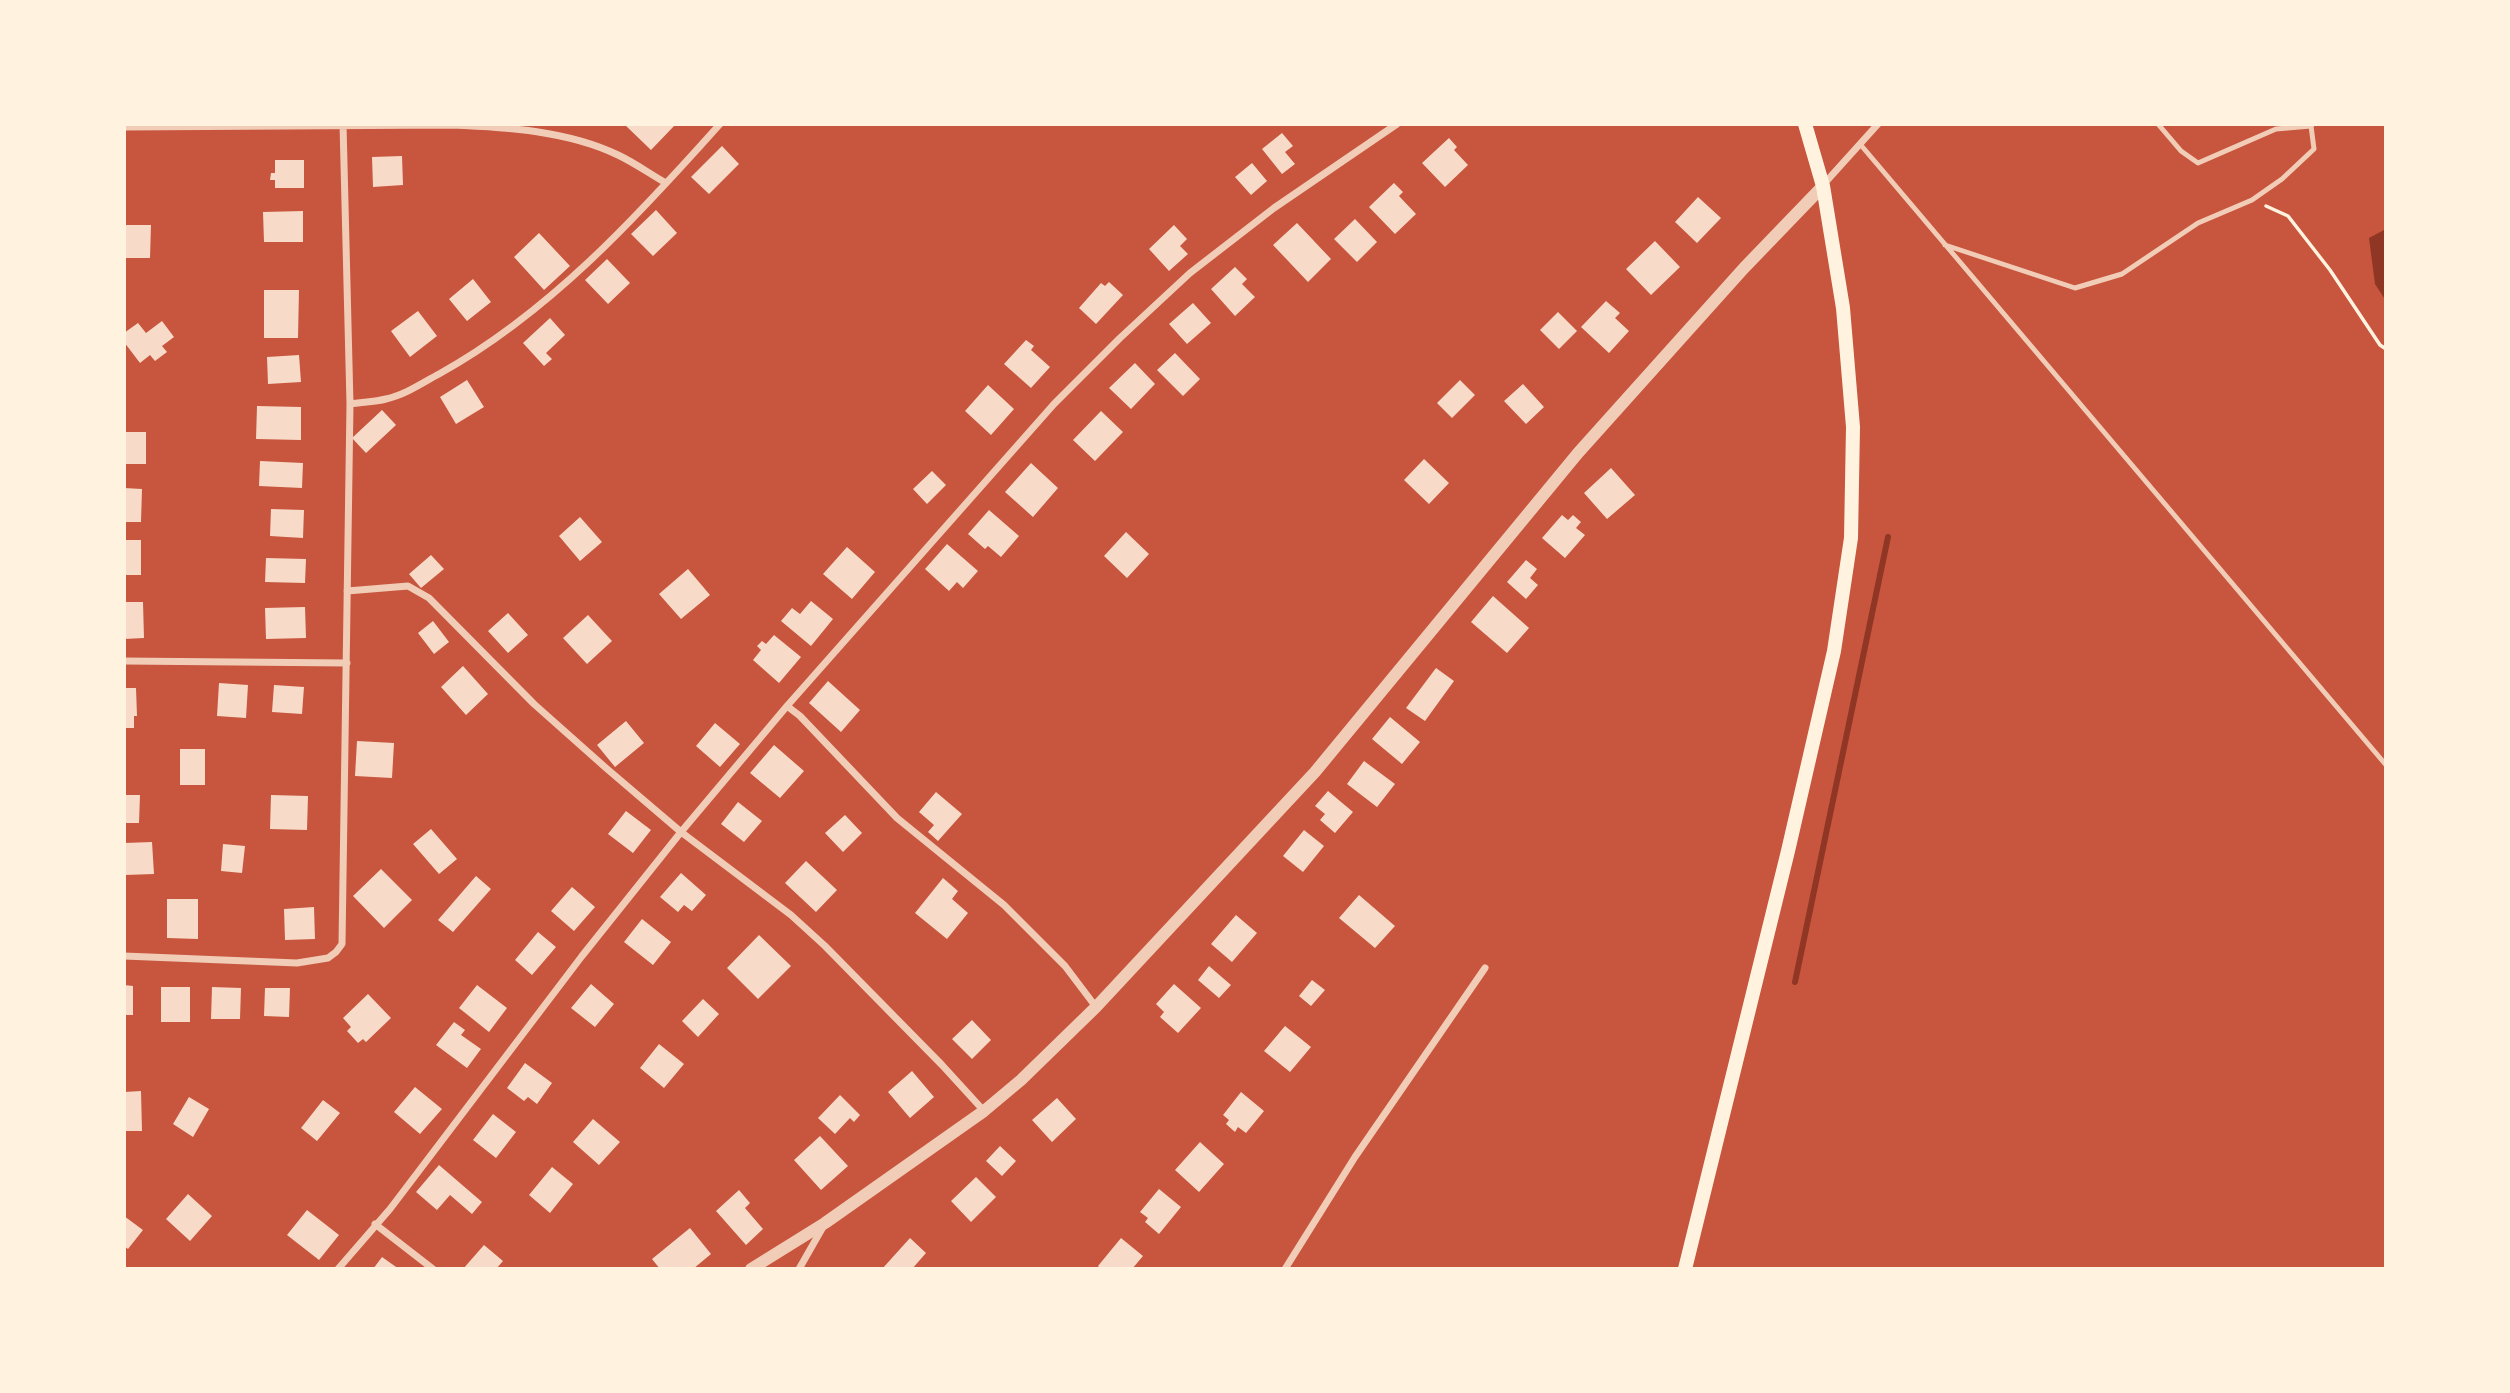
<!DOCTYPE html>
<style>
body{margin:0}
#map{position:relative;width:2510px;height:1393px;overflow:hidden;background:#c8553d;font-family:"Alegreya Sans",sans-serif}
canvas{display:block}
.frame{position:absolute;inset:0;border:126px solid #fff3e0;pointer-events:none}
</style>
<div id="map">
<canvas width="2510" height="1393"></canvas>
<div class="frame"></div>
</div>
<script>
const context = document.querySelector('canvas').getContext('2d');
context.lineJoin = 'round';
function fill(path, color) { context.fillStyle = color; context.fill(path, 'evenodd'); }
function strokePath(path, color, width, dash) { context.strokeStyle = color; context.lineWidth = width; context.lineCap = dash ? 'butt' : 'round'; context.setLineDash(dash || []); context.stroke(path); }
const water = new Path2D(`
 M2386,229V301L2375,284L2369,238Z`);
const stream = new Path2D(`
 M1795,982L1888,537`);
const building = new Path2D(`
 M624,124H676L651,150Z
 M1282,133L1293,146L1285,152L1295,164L1282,174L1262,149Z
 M1449,138L1457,147L1454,150L1468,165L1445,187L1422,163Z
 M722,146L739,164L709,194L691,177Z
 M402,156L403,185L373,187L372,157Z
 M275,160H304V188H275V180H270L271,173H275Z
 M1252,163L1267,181L1251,195L1235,177Z
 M1394,183L1403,192L1399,196L1416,214L1395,234L1369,207Z
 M1698,197L1721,218L1697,243L1675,222Z
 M656,210L677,233L653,256L631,234Z
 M303,211V242H264L263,212Z
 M1355,219L1377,242L1357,262L1334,239Z
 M1297,223L1331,259L1308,282L1273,245Z
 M124,225H151L150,258H124Z
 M1174,225L1187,239L1180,246L1188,254L1169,271L1149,249Z
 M539,233L570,266L544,290L514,257Z
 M1655,241L1680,267L1651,295L1626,269Z
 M607,259L630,283L608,304L585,280Z
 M1235,267L1247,279L1242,284L1255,297L1235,316L1211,289Z
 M473,279L491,302L467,321L449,299Z
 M1109,282L1123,295L1096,324L1079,308L1101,283L1105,286Z
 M264,290H299L298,338H264Z
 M1606,301L1620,313L1615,318L1629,331L1609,353L1581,327Z
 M1193,303L1211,323L1187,344L1169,324Z
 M418,311L437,336L410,357L391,331Z
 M1558,312L1577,331L1559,349L1540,330Z
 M550,318L565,335L546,353L552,359L544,366L523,343Z
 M162,321L174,337L162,346L167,352L155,361L150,355L140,363L124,342V333L138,323L146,333Z
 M1026,340L1034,346L1031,350L1050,367L1031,388L1004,364Z
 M1175,353L1200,379L1183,396L1157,370Z
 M299,355L301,382L268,384L267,357Z
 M1135,363L1155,384L1131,409L1109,388Z
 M467,380L484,407L456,424L440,397Z
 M1460,380L1475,395L1452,418L1437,403Z
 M1523,384L1544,407L1526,424L1504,401Z
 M988,385L1014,409L991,435L965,411Z
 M257,406L301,407V440L256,439Z
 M382,410L396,425L366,453L352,438Z
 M1101,411L1123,432L1095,461L1073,440Z
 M124,432H146V464H124Z
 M1424,459L1449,483L1429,504L1404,480Z
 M260,461L303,463L302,488L259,486Z
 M1031,463L1058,488L1033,517L1005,492Z
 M1611,468L1635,495L1607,519L1584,493Z
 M932,471L946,485L927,504L913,489Z
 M124,488L142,489L141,522H124Z
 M271,509L304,510L303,538L270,536Z
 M989,510L1019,536L1001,557L988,546L985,549L968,534Z
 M1562,515L1568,520L1573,515L1581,522L1576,528L1585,535L1565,558L1542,538Z
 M580,517L602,542L580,561L559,536Z
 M1126,532L1149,554L1127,578L1104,556Z
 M124,540H141V575H124Z
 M947,544L978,571L963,588L957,582L949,591L925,569Z
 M847,547L875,572L852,599L823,574Z
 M431,555L444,569L421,588L409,574Z
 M266,558L306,559L305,583L265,582Z
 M1526,560L1537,569L1530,578L1538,585L1526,599L1507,582Z
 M688,569L710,595L681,619L659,594Z
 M1493,596L1529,628L1507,653L1471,622Z
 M811,601L833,619L811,646L781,621L792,608L800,614Z
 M124,602H143L144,638L124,639Z
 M305,607L306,638L266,639L265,608Z
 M508,613L528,635L508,653L488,631Z
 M588,615L612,641L587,664L563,638Z
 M433,621L449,642L434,654L418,633Z
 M774,635L801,657L779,683L753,660L761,650L757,646L762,641L766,644Z
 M463,666L488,694L466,715L441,687Z
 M1436,668L1454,681L1425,721L1406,708Z
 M828,681L860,710L841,732L809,703Z
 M219,683L248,685L246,718L217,716Z
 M274,685L304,687L302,714L272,712Z
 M124,688H136L137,716H134V728H124Z
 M1390,717L1420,742L1402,764L1372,739Z
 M626,721L644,743L615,767L597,745Z
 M715,723L740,744L720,767L696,746Z
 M357,741L394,743L392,778L355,776Z
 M774,745L804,771L780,798L750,773Z
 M180,749H205V785H180Z
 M1364,761L1395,784L1377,807L1347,784Z
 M1328,791L1353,812L1335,833L1320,820L1325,814L1315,806Z
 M936,792L962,814L938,841L928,832L934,825L919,812Z
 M124,795H140L139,823H124Z
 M271,795L308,796L307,830L270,829Z
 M738,802L762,821L744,842L721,824Z
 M626,811L651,830L633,853L608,834Z
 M845,815L862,833L843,852L825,833Z
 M431,829L457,859L439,874L413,844Z
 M1304,830L1324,846L1303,872L1283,856Z
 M152,842L154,874L125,875L124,843Z
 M223,844L245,846L242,873L221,871Z
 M806,861L837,890L816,912L785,883Z
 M381,869L412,900L384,928L353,896Z
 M681,873L706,895L692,911L684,905L678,912L660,897Z
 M476,876L491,889L453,932L438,920Z
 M943,878L958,891L952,899L968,913L947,939L915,913Z
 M572,887L595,907L574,931L551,911Z
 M1359,895L1395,926L1375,948L1339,918Z
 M167,899H198V939L167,938Z
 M314,907L315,939L285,940L284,909Z
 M1236,915L1257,933L1232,962L1211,944Z
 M642,919L671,942L653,965L624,942Z
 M538,932L556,947L532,975L515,960Z
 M759,935L791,966L758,999L727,968Z
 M1209,966L1231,985L1219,998L1198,980Z
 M1312,980L1325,990L1311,1006L1299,996Z
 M591,984L614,1004L595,1027L571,1008Z
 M1174,984L1201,1008L1178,1033L1160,1017L1164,1012L1156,1004Z
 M124,985L133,986V1015H124Z
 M477,985L507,1008L489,1032L459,1008Z
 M161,987H190V1022H161Z
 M212,987L241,988L240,1019H211Z
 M265,988H290L289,1017L264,1016Z
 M368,994L391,1018L366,1042L363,1039L358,1043L347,1031L351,1027L343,1018Z
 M703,999L719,1014L698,1037L682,1021Z
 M972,1020L991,1040L972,1059L952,1039Z
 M454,1022L465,1030L461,1035L481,1049L467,1068L436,1045Z
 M1285,1026L1311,1047L1290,1072L1264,1051Z
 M659,1044L684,1064L664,1088L640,1068Z
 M525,1063L552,1083L537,1104L528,1097L524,1101L507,1088Z
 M912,1071L934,1097L910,1118L888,1092Z
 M415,1087L442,1109L420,1134L394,1112Z
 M141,1091L142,1131H124V1092Z
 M1241,1092L1264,1111L1246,1133L1238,1127L1235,1132L1226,1124L1229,1120L1223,1115Z
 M840,1095L860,1115L854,1122L850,1118L835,1134L818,1118Z
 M189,1097L209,1109L193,1137L173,1124Z
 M1057,1098L1076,1119L1052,1142L1032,1120Z
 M323,1100L340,1113L317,1141L301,1128Z
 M493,1114L516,1132L496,1158L473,1140Z
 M593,1119L620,1142L599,1165L573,1142Z
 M820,1136L848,1166L821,1190L794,1160Z
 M1200,1142L1224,1164L1199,1192L1175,1170Z
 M1000,1146L1016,1161L1002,1176L986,1161Z
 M439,1165L482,1202L472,1214L450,1195L437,1210L416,1192Z
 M552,1167L573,1184L550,1213L529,1195Z
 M976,1177L996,1197L971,1222L951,1201Z
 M1159,1189L1181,1207L1159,1234L1145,1222L1148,1218L1140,1212Z
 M739,1190L750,1203L745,1208L763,1229L746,1245L716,1211Z
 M188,1194L212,1216L190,1241L166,1219Z
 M307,1210L339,1235L319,1260L287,1235Z
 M124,1216L143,1230L128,1249L124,1246Z
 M690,1228L711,1254L693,1269H660L652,1259Z
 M910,1238L926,1253L912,1269H882Z
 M1121,1238L1143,1256L1132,1269H1101L1098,1266Z
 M484,1245L503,1261L496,1269H463Z
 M382,1257L399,1269H373Z`);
const path = new Path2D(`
 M2266,206L2288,216L2330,270L2380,345L2386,349`);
const service = new Path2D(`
 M2158,124L2181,151L2198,163L2276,129L2311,126
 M1860,144L2386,765
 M1945,245L2075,288L2122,274L2198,223L2252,200L2282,179L2314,149L2311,126L2313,124`);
const minor = new Path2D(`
 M124,127L451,125C507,127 568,131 618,155C635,163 650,174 666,183
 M1823,185L1878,124
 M350,404C362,402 375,402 386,399C405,395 422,383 439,374C549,313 637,217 720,124
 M347,591L408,586L429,598L534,704L606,768L681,832L791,915L825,946L942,1065L984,1111
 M124,661L347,663
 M787,706L800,716L897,818L1004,905L1065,966L1096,1007
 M124,956L297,963L328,958L336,952L342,944L350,404L343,124
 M375,1224L433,1269
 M338,1269L390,1209L582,956L681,832L787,706L1054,404L1120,338L1190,273L1274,208L1397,124
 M799,1269L823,1227
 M1285,1269L1355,1157L1485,968`);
const tertiary = new Path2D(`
 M751,1269L825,1223L984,1111L1021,1080L1096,1007L1315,772L1578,453L1744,268L1823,186`);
const secondary = new Path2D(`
 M1685,1269L1788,851L1834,651L1851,538L1853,427L1843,308L1823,186L1805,124`);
fill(water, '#8f3625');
strokePath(stream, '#8f3625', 6);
fill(building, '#f7dbc8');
strokePath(path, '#fff3e0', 3.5);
strokePath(service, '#f1ccb7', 5);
strokePath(minor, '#f1ccb7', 7);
strokePath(tertiary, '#f1ccb7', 12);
strokePath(secondary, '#fff3e0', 14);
</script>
